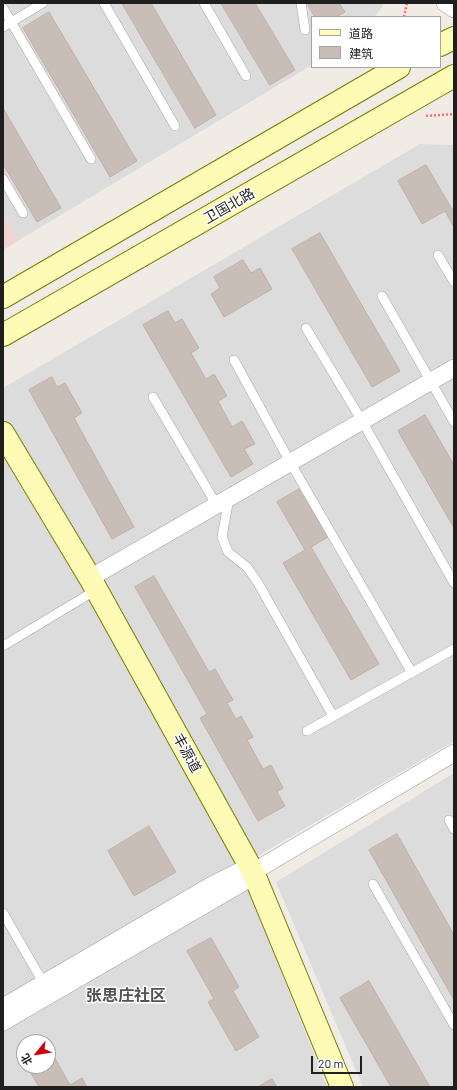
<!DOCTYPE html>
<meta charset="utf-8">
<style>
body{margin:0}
#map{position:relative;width:457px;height:1090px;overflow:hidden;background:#f0ebe4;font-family:Barlow,"Noto Sans SC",sans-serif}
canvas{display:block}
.frame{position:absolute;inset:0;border:4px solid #1f1f1f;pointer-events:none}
.legend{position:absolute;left:311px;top:16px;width:130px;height:52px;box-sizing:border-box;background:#fff;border:1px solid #a5a5a5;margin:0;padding:5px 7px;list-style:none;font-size:12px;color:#1f1f1f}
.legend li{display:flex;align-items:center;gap:8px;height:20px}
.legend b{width:20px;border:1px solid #a5a5a5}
.north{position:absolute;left:16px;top:1034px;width:40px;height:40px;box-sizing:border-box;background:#fff;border:1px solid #a5a5a5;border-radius:50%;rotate:240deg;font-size:11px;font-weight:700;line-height:16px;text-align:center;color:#1f1f1f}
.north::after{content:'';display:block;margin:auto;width:14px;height:18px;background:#ce0010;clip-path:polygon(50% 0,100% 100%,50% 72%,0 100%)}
.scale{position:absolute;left:311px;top:1056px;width:51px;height:18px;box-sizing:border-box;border:2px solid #1f1f1f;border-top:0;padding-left:5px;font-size:12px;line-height:14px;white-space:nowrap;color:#1f1f1f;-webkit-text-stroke:3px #fff;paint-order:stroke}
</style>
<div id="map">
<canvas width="457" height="1090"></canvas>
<div class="frame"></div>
<ul class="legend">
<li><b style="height:5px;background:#fdfbb6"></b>道路</li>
<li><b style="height:11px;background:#c8bdb7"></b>建筑</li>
</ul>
<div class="north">北</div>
<div class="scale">20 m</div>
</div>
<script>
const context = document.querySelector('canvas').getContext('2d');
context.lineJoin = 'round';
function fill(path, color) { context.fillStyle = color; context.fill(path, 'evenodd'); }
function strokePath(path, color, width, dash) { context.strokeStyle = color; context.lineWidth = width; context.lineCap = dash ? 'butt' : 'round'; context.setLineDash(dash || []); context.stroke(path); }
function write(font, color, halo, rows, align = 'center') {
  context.font = font + ' Barlow,"Noto Sans SC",sans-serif'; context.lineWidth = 3; context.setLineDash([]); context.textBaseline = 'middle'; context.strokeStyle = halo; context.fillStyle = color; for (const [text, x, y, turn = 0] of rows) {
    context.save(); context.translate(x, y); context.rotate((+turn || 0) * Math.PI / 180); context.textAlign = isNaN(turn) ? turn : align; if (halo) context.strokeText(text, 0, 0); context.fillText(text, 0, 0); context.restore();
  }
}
const residential = new Path2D(`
 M3,3H382L383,6L374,17H312V65L19,240L3,215Z
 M420,144L454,145V741L239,867L327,1087H3V388ZM24,1042H48V1066H24Z
 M454,773V1087H363L276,882Z`);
const commercial = new Path2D(`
 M3,215L19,240L3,250Z`);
const building = new Path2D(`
 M122,3H151L216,115L195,128Z
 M221,3H255L295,70L270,85Z
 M307,3H339L345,12L336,17H315Z
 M49,12L137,161L110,177L23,28Z
 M3,108L61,208L37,222L3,164Z
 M426,165L452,209L454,208V227L445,211L422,224L398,181Z
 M320,233L400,371L372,387L292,249Z
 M243,260L251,273L260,268L272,289L224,317L211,294L220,288L214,277Z
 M168,311L175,323L182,319L199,348L191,353L206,379L214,374L227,396L218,401L232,427L242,421L255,444L244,449L253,464L231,477L143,325Z
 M52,377L57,387L65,383L82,413L74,418L134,527L112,539L29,390Z
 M425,415L454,465V528L398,431Z
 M299,489L303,497L312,493L328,537L311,547L379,664L351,680L283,563L305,550L277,502Z
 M154,576L209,672L215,669L233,700L227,703L236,719L241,716L253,737L247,740L263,769L271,765L283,788L277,792L285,806L258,821L200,718L207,714L135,587Z
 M149,826L176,872L134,896L108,851Z
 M397,834L454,935V1000L369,850Z
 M211,938L239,987L233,991L259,1037L236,1051L208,1002L214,999L187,951Z
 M369,981L430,1087H391L340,998Z
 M48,1046L70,1085L82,1078L87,1087H39L27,1066H48Z
 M272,1079L277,1087H258Z`);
const path = new Path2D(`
 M404,17L407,3
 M426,116L454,114`);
const lane = new Path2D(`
 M104,3L175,126
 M204,3L246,76
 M301,3L305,30
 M3,8L91,159
 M3,27L43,3
 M3,179L23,213
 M438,255L454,282
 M382,296L454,422
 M306,328L362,421L454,583
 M234,360L290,462L412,673
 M153,397L216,504
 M229,498L222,537L228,552L247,567L258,583L333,716
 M3,646L96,590
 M307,731L454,649
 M449,820L454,829
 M373,884L454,1025
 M3,913L44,984`);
const street = new Path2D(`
 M445,3L454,9
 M90,578L454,368
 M253,872L454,753
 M3,1007L212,885L238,872H253L242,883L3,1022`);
const secondary = new Path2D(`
 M440,45L454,38
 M3,297L399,67
 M3,335L454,76
 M3,433L90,578L253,872L342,1087`);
const streetNames = [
 ["卫国北路",229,206,-30],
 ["丰源道",187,753,61]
];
const quarterNames = [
 ["张思庄社区",126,996]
];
fill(residential, '#dddcdc');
fill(commercial, '#f2d3d4');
fill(building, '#c8bdb7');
strokePath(building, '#c3b0a6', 1);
strokePath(lane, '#a6a6a6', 10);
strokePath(street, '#a6a6a6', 18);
strokePath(secondary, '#787c00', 24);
strokePath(path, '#ff6a67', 2.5, [2, 2]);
strokePath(lane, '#fff', 9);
strokePath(street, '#fff', 17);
strokePath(secondary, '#fdfbb6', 22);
write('14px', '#1f1f1f', '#fff', streetNames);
write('bold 16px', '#525252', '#fff', quarterNames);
</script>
